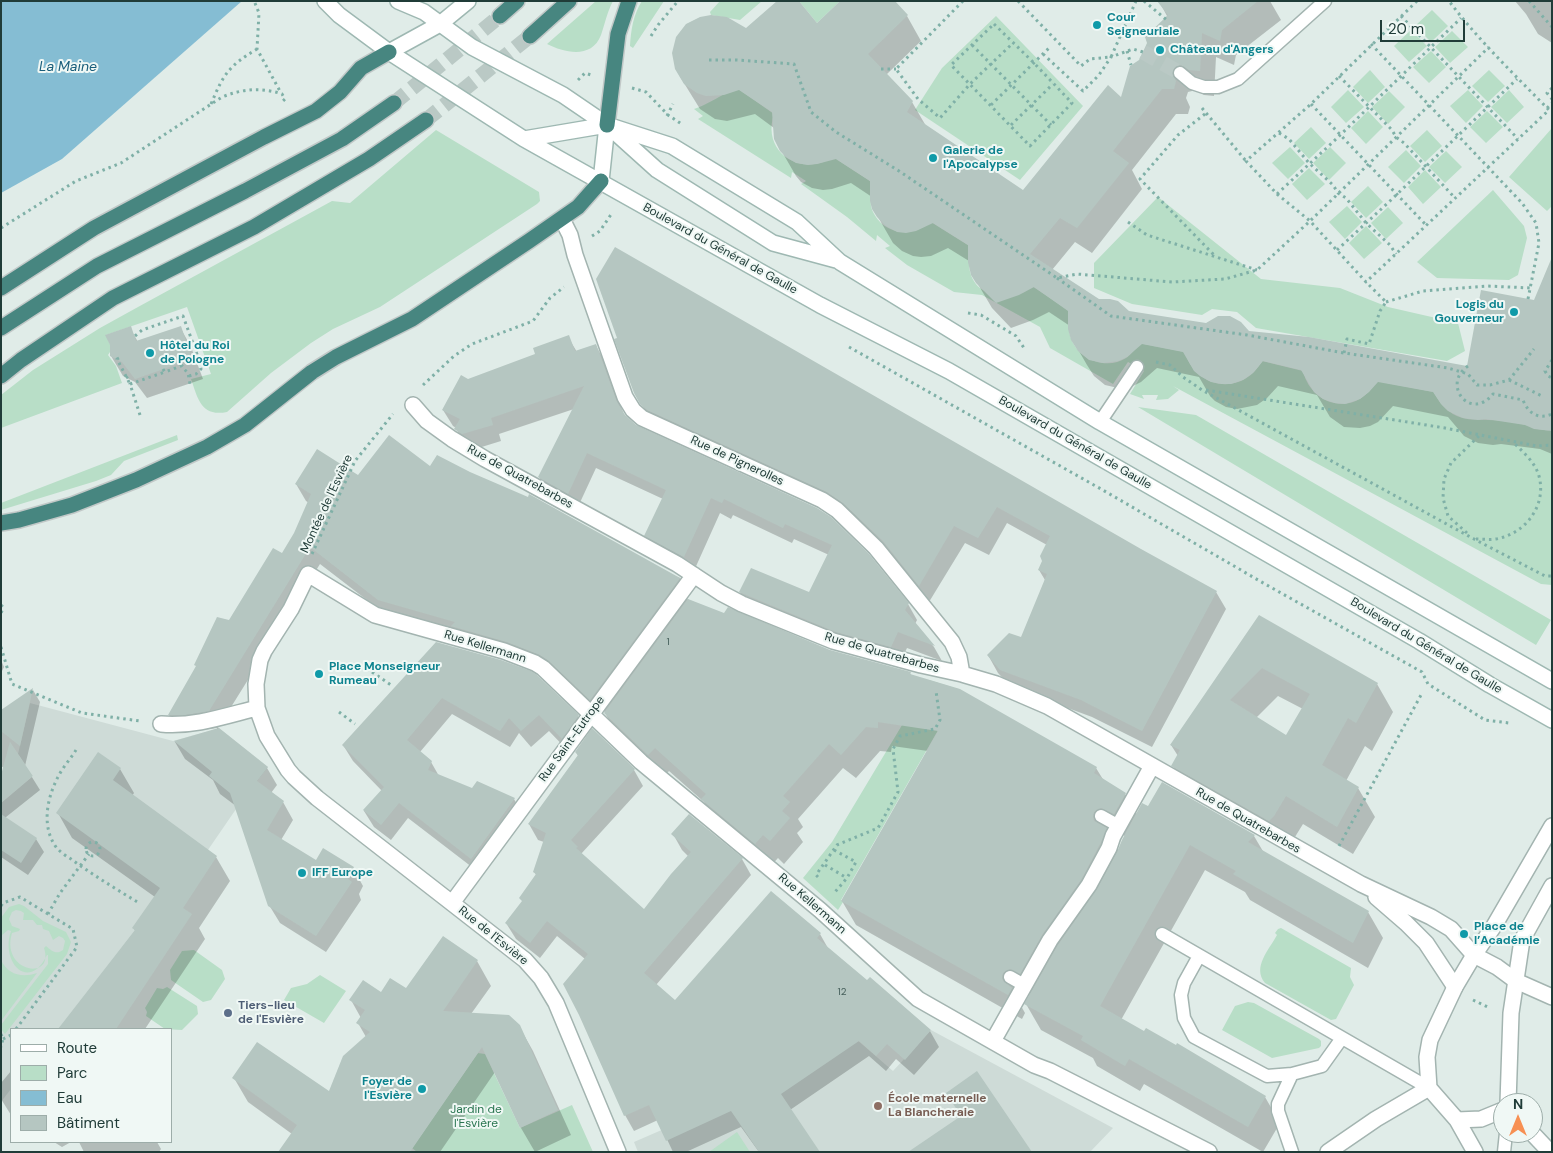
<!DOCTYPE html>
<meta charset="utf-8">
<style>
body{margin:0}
#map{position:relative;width:1553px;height:1153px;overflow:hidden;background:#e0ece8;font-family:"DM Sans",sans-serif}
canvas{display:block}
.frame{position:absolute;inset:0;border:2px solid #203c38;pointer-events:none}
.legend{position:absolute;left:10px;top:1028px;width:162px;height:115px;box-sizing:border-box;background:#f0f8f5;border:1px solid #9dada9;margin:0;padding:6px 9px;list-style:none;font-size:15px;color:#203c38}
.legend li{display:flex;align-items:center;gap:10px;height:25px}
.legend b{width:25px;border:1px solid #9dada9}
.north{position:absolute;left:1493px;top:1093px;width:50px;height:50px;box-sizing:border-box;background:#f0f8f5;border:1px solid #9dada9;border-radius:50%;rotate:0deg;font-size:14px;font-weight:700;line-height:20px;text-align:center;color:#203c38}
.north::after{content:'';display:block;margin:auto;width:18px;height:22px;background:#f79053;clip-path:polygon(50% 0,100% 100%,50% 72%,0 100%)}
.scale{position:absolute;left:1380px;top:20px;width:85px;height:22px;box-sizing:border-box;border:2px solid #203c38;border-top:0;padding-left:6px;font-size:15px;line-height:18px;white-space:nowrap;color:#203c38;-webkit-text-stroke:4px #f0f8f5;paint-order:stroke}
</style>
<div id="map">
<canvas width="1553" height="1153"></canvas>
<div class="frame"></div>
<ul class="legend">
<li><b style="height:6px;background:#fff"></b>Route</li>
<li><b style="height:14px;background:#b8dec7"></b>Parc</li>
<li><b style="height:14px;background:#85bdd3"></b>Eau</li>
<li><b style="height:14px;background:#b5c6c1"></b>Bâtiment</li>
</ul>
<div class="north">N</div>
<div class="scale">20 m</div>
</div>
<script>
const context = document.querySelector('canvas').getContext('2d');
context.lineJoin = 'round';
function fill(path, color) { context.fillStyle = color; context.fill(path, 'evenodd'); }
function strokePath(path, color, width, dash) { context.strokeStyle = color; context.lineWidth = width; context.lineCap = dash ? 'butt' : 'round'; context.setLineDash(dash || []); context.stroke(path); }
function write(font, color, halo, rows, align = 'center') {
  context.font = font + ' "DM Sans",sans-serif'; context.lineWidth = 4; context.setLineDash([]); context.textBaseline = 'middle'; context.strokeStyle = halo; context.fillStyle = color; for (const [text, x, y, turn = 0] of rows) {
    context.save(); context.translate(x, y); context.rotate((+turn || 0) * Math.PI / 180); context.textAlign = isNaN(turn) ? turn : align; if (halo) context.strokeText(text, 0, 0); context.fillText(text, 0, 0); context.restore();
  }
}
const built = new Path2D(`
 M30,703L173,741L219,728L268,767L257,781L256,780L85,1029H11V1089L1,1102V803L33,776L18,754Z
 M825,1012L893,1071L931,1030L1113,1128L1090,1152H638L634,1142L710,1109Z`);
const green = new Path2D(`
 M596,1H613C607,12 605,24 601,35C592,59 565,53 547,44Z
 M642,1H664L633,48L630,46C631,30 633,15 642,1Z
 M720,1H762L740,20L711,15L710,12Z
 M799,1H840L817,23Z
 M1432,10L1448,26L1431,42L1415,26Z
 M996,16L1083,106L1020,180L915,110L942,68Z
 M1411,30L1427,46L1409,62L1394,46Z
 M1452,31L1468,47L1450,63L1435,47Z
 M1431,51L1446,67L1429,83L1413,67Z
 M1370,70L1385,87L1368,103L1353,87Z
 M1489,70L1505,86L1488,102L1472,86Z
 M737,88L774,114C761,152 801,178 833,157L873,183C873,190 870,199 871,206C872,212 877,219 881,223C896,236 916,234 931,222L971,247C967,262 968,281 983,290C988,293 994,293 999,294C1013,296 1021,296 1032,286L1071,312C1070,320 1068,328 1070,335C1076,359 1106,371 1126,358C1132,354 1135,349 1139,343L1185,352C1196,390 1243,396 1262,361L1303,371C1312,408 1358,417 1376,381L1434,392C1439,402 1446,411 1457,416C1468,421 1477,419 1488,420C1499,420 1511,422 1522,424C1534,427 1538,431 1552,430V585L1541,584L1173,386L1179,390L1168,399L1156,400L1158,395H1142L1144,399L1130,394L1144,371L1128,362L1113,384L1050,348L1040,327L982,295L954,292L907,265L885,248L890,246L877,235L876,241L847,217L801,184L806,181L792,172L791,178L698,119L703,116L694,109C709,104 722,94 737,88Z
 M1348,90L1364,107L1346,123L1331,107Z
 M1468,90L1483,106L1466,123L1450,106Z
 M1509,90L1524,107L1507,123L1491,107Z
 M1389,91L1405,107L1388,124L1372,107Z
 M1368,111L1383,127L1366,144L1351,128Z
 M1487,111L1503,127L1486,143L1470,127Z
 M1311,127L1326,143L1309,159L1294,143Z
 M1552,128V206L1547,211L1509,177Z
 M436,130L539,192L540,201L537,204L380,307L333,329L311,343L271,373L227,412C201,417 198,399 191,379L211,374L187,307L106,335L112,349L108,355L116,366L122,383L1,428V395L33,370L100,328L138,307L332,201L350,203Z
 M1427,130L1442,146L1425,162L1410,146Z
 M1290,147L1305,163L1288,179L1272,163Z
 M1330,147L1346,163L1329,180L1313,163Z
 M1406,150L1421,166L1404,183L1388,167Z
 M1446,151L1462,167L1445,183L1429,167Z
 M1309,168L1325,184L1307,200L1292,184Z
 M1425,170L1441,187L1423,204L1408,187Z
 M1368,186L1383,202L1366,218L1351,202Z
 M1493,190L1524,226L1527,238L1518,275L1509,280L1437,278L1417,262Z
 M1158,197L1261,279L1340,288L1388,307L1458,323L1465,351L1447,361L1256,328L1237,312L1212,309L1202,315L1132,304L1094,288V263Z
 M1347,206L1362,222L1345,239L1329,222Z
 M1388,207L1403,223L1386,239L1371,223Z
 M1366,226L1382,243L1364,259L1349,243Z
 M1138,407L1196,415L1551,620L1536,645Z
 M177,435L178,440L124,461L111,475L96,481L1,510V503Z
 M929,680L961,690L841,900L843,902L838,910L803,878L832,842Z
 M19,904L24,906L43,921L66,932L71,942L67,954L5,1034L1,1029V1025L48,964V955H47C29,993 0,962 11,931L8,930L1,936V918L9,907ZM16,910L21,911L24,913L23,920H33L37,925H42L43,929L49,931L53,940L59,936L63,938L65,941L63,950C56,955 52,951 46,946L44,948C55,982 0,972 12,933L19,931L20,929L12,926L9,919L12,912Z
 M1281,928L1351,968L1350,977L1354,985L1336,1019L1331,1020L1265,983C1252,967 1269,950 1277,935L1275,933L1278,929Z
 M194,950L222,970L225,979L211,1000L203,1002L171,980L170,970L182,951Z
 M1,960C8,975 22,978 37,973L1,1021Z
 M320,975L346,991L324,1023L284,1000L291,988L307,984Z
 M167,987L197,1006L198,1014L182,1030L165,1029L146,1016L147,1012L145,1008L157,988L163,989Z
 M1248,1002L1254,1003L1319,1039L1321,1041V1046L1319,1048L1272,1058L1222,1030L1235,1006Z
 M478,1053L485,1054L520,1128L572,1105L593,1152H417L412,1148Z
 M737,1132L750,1152H709Z`);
const water = new Path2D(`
 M1,1H242L62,159L1,193Z`);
const shadow = new Path2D(`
 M1166,1H1270L1281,20L1236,55L1234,65L1216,57L1214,96L1204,95L1196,90L1188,92L1186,98L1190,107L1188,114H1176L1132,170L1142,189L1092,253L1075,242L1052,270L1099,300L1128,312L1468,368L1534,301L1552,273V454L1540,449L1501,444L1493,445L1478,443L1464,436L1448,417L1393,406L1378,422L1370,426L1360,428L1344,427L1330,417L1317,395L1278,386L1267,398L1257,405L1237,409L1226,407L1215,401L1210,396L1199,377L1157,368L1141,382L1133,386L1118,388L1105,385L1094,376L1087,365L1072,339L1070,326L1049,312L1033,320L1011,328L992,308L972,274L969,261L948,248L931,256L921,257L913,256L902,251L893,243L878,217L872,197L851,183L832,189L823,190L812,188L801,182L796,176L781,150L774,128L755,114L727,121L715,119L700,109L679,75L747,29L907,16L921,41L886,75L912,102L926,126L1024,192L1122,99L1140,61L1167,16L1161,5Z
 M1515,1H1552V43L1538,34L1526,14Z
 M180,327L191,347L203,379L147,398L135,382L123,376L111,356L130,328L138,342Z
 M568,337L577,352L596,346L605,362L624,415L637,428L817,509L908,604L917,620L915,624L934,647L942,661L907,648L900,663L749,608L740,592L810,594L829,555L794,539L792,543L733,515L731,519L720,513L693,573L655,552L646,535L663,499L596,468L577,509L549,493L539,477L574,409L499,434L501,441L472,450L464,445L456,428L453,426L443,410L468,380L537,355Z
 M635,392L1141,550L1216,592L1226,609L1152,747L1092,717L1011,687L998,673L988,655L1022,638L1045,580L1039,570L1044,561L1047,545L1007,523L989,555L965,543L929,602L855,521L652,422Z
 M430,467L680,578L689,595L687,599L724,615L829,651L910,673L912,676L1096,768L1104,781L1125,794L1137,814L1149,808L1162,784L1254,836L1264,853L1368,912L1383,938L1368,968L1250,900L1245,892L1205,870L1121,1020L1265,1097L1280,1123L1263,1152L1144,1084L1140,1091L1097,1066L1093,1058L1041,1030L1026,1004L1031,995L1025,993L1016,997L1025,1013L1022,1019L856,925L842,901L928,751L892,746L891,752L880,751L856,778L843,768L798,819L803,827L797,833L803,842L784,864L778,858L769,868L716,824L704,802L669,771L662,779L619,738L604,711L600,716L561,678L389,617L320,564L218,728L267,768L277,785L271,793L283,802L293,820L281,840L317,862L353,868L363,886L359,894L361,900L326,952L280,923L269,905L236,806L220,794L213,780L185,759L175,742L217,729V728L195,731L179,732L169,715L197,668L196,665L282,555L296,534L309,503L306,501L296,484ZM1116,832L1125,836L1119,852L1109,835Z
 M1260,617L1377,684L1393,712L1372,751L1365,746L1346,781L1358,788L1375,817L1353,854L1303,824L1290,845L1189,794L1173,766L1178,756L1171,745ZM1278,696L1303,709L1287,737L1256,718Z
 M436,643L578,716L587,733L571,754L549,731L531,747L519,733L510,747L452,714L420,752L431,762L439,776L473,790L514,799L523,815L481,874L408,818L391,840L374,827L364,811L382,791L353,761L343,745Z
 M1,660L4,667L1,673Z
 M33,690L40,702L25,766L40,790L1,821V780L4,768L1,766V711Z
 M576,752L634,770L643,786L581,854L644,911L689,857L682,850L673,834L689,815L742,859L751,875L656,985L675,1002L820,934L829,950L867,982L870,979L930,1031L939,1047L914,1075L896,1059L886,1071L869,1056L790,1110L819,1152H759L741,1127L686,1152H673L658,1120L634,1131L625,1115L585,959L557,936L540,958L516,939L506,923L523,902L536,875L534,871L544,842L538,840L529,824L578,756Z
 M120,769L134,793L132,796L216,857L230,881L199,928L205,939L145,1029H60L135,931L134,928L155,897L72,838L58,813Z
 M1,830L36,839L44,852L28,875L1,857Z
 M477,961L491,986L471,1014L519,1026L533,1051L571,1135L535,1152L521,1128L495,1072L440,1152H280L292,1134L248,1102L234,1078L329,1093L366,1037L358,1023L361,1018L351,1000L407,990Z
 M11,1071V1115L1,1099V1083Z
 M54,1142H71L62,1147Z
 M79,1142H157L161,1149L159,1152H84Z`);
const building = new Path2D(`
 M777,1H799L817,23L840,1H895L908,15L868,54L913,101L907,112L1023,190L1108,85L1121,97L1130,66L1139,60L1143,52L1147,43L1145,37L1168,15L1157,1H1258L1222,30L1220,41L1202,33L1200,71L1189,70L1181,65L1174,67L1172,72L1173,76L1176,81L1174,89H1162L1113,151L1129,163L1077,228L1060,218L1030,254L1099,299H1110L1118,301L1129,311L1206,323L1218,316H1230L1241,322L1249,331L1309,337L1467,366L1481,290L1534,300L1552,257V431L1534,429L1525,425L1486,419L1478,420L1463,418L1448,411L1441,404L1433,392L1378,382L1369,392L1360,399L1345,404L1335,403L1323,399L1314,392L1301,370L1263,361L1253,373L1243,380L1231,384H1222L1211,382L1200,376L1194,371L1183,352L1142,344L1127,357L1118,361L1103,363L1089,360L1078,351L1071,340L1068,329V311L1034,287L1019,295L996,303L976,283L971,275L968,262V245L933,223L916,231L906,233L897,232L886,226L877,217L872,209L870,201V181L836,159L817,164L808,165L796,163L786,157L780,151L774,139L772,112L739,90L724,95L706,96L697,93L684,84L675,69L672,53L676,37L686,24L700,17L711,15L727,17L746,28Z
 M615,247L1141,549L1217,591L1142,731L1081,700L1000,670L987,655L1009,633L1021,637L1047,574L1038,570L1042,561L1040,556L1050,536L997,507L978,538L954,526L919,586L883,541L843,503L827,492L647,410L640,404L634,393L614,339L617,338L596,279Z
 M131,326L136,341L181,326L192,359L135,379L122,362L110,356V345L105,335Z
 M569,335L575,351L596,344L617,402L625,415L636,425L817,508L831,517L869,554L909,603L905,610L935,646L898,632L891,647L836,632L739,592L751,568L809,592L832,545L785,524L783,528L724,499L722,503L711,498L684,557L644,536L666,490L587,453L568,494L538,477L584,386L491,418L493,425L462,434L454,429L460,419L442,410L461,375L468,379L535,354L533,348Z
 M389,435L430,466L437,455L470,472L528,497L529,494L680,578L590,700L549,661L540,655L507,642L451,626L455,622L378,600L310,547L209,711L185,715H168L196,666L194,665L217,617L229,620L273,548L282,553L294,533L311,494L295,484L317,449L358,475Z
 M688,599L724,613L728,607L830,650L911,672L910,674L960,689L1097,767L1094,773L1126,793L1114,814L1101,808L1094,812L1093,817L1094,821L1107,828L1100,844L1081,880L1042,935L1020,974L1010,969L1003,973L1002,978L1003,981L1012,988L1008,995L841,901L938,731L878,722V728L866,727L841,755L829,744L783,796L790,802L782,811L790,818L770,841L763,835L755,844L701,799L706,794L655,748L648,755L604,713Z
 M1259,615L1378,683L1356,723L1348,718L1322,765L1359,787L1337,827L1286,796L1274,816L1269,821L1171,766L1180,750L1170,745ZM1262,668L1310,694L1286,735L1230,700Z
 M436,642L501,660L531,671L537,675L579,715L562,739L539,715L521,731L509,718L500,731L442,698L407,740L432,761L428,770L472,788L477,781L515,798L471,859L399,803L381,825L363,810L384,787L342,745Z
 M33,688L20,746L1,731V710Z
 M219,728L268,767L257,781L284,801L267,830L316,860L323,848L354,867L348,879L352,882L316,936L268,906L230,793L209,776L212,772L174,741Z
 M592,728L635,769L571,840L578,847L576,848L644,909L671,874L691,852L671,834L689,814L743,858L644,973L675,1000L771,891L821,933L817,938L867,980L870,977L931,1030L905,1060L887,1044L876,1056L859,1041L781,1094L820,1152H759L731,1111L666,1141L649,1105L624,1116L579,1015L563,984L588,954L547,921L530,943L505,923L522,901L519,898L536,874L533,872L546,833L528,824L578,755L575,752Z
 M10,742L33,776L1,803V775Z
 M98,752L121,768L113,780L217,856L183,908L192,914L116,1029H58L135,930L132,928L160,888L56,813Z
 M1162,782L1255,835L1248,842L1369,911L1353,943L1233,874L1236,871L1190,845L1100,1006L1144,1031L1146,1028L1176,1045L1177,1043L1266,1096L1248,1127L1129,1059L1125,1066L1081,1040L1083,1036L1024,1004L1058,945L1097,889L1117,852L1122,840L1142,803L1148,806Z
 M1,814L37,838L21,863L1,850Z
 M443,936L478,960L443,1011L509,1015L520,1025L558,1110L520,1128L482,1047L410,1152H278L297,1125L232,1078L257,1042L329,1091L343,1056L370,1032L356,1023L365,1010L349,1000L363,980L381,992L390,978L406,988Z
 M977,1071L1032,1152H908L961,1116L946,1093Z`);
const pedestrianTunnel = new Path2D(`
 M1143,52L1180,73`);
const trunkTunnel = new Path2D(`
 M394,103L500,16
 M426,120L530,36`);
const path = new Path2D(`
 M963,1L896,69L918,99L940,118L970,84L1013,43
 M1018,1L1081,66L1090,59L1111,57L1136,1
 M1144,1L1168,21
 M1417,1L1311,104L1246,161L1277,194L1310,221L1366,282L1549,110C1515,75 1479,41 1449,1
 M1529,1L1552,27
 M255,3L259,13L257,49L281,93
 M1401,16L1518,139
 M994,24L1034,63L1072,103L1030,146L951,65Z
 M651,36L658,25L678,1
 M1371,44L1522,203L1536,223L1539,243L1528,299
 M972,45L1051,125
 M1127,51L1131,65
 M1043,54L1083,91L1099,75L1111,57L1133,49L1143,52
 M709,60H737L794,64L811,112L836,132L899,171L1057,278L1077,274L1172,282L1225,279L1257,270L1310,221L1489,47
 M881,69H896
 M1339,76L1392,130L1396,137L1404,143L1455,198
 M578,80L585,73L591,75
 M632,88L646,92L668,115L683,125
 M1552,88L1547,93L1552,99
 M211,104C224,73 229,66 257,49
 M1311,104L1426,225
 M991,105L1050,47
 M1202,108L1246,161
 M1547,108L1552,103
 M1205,114L1178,135L1140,179L1215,256
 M667,116L673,104
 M1011,125L1053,84
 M1279,133L1289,139L1309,163L1333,185L1338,193L1346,198L1366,223L1390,245L1396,254
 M1277,194L1334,141L1461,18
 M1128,222L1147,235L1257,270
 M1,228L76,181L121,163L222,97C242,89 261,87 282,94L285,99L283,101
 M592,236L600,231L612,213
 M1337,250L1391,200L1517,79
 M1057,278L1111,316L1247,335L1344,353L1448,368L1468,374L1477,385H1490L1509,380L1534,349
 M1386,302L1423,291L1488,286L1530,288
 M968,313L981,315L1016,336L1024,348
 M135,336L142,330L183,316L198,357L193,359
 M849,347L1101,489L1265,584L1422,672L1428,684L1485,720L1509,723
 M1344,353L1347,339L1369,344L1380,311L1386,302L1366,282
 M119,358L117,359L130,384
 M1552,360L1545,371L1548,376L1552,378
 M1156,362L1170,365L1183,377L1202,390L1474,539L1545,576H1552
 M181,366L188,360
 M1468,366C1441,384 1470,422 1493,394L1523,400C1528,413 1538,420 1552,414
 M163,369L165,372L181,366L188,373L190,384
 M189,376L196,374L201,369L198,357
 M126,378L131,374
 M1509,380L1544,397
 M423,385L454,356L472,344L533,321L550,298L564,287
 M1206,390L1445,428L1537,446L1552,445
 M140,415L130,384L165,372
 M1467,533L1448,516L1443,498L1444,479L1451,463L1480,435
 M1476,539C1482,539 1489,540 1496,539C1525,534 1547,506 1539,476C1535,462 1523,452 1513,442
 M312,554L355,461L393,414
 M1,605L3,607L1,614
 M1,647L12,684L82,713L140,721
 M372,672L391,685
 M339,712L355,724
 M76,750C71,758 64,766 59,775C47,797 41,826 56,847C60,852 66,856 71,859C93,875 116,889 139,903
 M86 849a7 7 0 1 1 14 0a7 7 0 1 1-14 0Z
 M1339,846L1421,695
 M834,850L856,862L847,878L835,892
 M825,865L847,878
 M818,877L816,875L837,845L878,828L898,792L893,749L900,736L935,729L940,720L936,691
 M1,906L3,903L20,897L48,914
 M1473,1000L1490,1008
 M16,1029L77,947L73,929L48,914L60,893L89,854
 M1,1034L3,1039L1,1047
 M3,1039L11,1035`);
const service = new Path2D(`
 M1180,73L1192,83L1204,87H1218L1238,79L1325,1
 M1100,422L1137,367
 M1101,816L1119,826
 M1162,934L1429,1088
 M1199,956L1184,983L1181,995L1184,1018L1194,1037L1267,1076L1292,1074
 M1010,977L1024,985
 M1292,1152L1278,1111V1104L1292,1074L1322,1066L1342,1038
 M1504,1152L1506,1133`);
const minor = new Path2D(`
 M562,219L570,235L575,255L625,397L633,410L642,418L822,500L837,510L876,548L952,642L959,657L962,674
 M413,405L427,421L452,439L485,459L677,564L721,593L742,604L833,641L921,665L962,674L996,684L1047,706L1361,884L1431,917L1451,929L1474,955L1497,967L1516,981L1552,997
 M161,724C194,727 225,716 257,708
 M1376,897L1406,923L1426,943L1455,987
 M452,903L694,575
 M993,1041L1050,940L1089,885L1109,848L1113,836L1152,766
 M618,1152L556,1003L541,978L525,960L317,798L294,777L288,770L267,736L257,708L256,684L260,660L264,651L291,609L308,574L375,615L504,651L535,663L543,668L641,762L820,910L918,999L1034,1065L1050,1071L1209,1152
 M1328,1152L1376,1119L1429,1088`);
const tertiary = new Path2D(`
 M1508,1103L1511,1013L1522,940L1552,886
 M1457,1120L1481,1119L1503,1110
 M1532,1133L1550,1152
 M1475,1152L1457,1120L1429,1088L1427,1057L1430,1040L1455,987L1474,955L1494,926L1552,826`);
const secondary = new Path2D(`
 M325,1L339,15L389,52L524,139L820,305L949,371L1419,641L1490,685L1552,720
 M398,1L424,12L472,47L563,95L607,125L657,170L773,243L836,260
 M389,52L440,24L468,1
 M524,139L607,125L672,146L797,222L840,262L1100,422L1552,681
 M601,181L607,125`);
const trunk = new Path2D(`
 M500,16L517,1
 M530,36L569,1
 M607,125L618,34L629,1
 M1,288L94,228L264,137L316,111L340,92L361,68L389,52
 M1,328L97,266L245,191L342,139L394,103
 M1,376L21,360L113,298L254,227L369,159L426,120
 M1,523L19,520L72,505L136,480L207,447L245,425L312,372L336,357L412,319L529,241L578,207L601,181`);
const markers = [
 [1097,25,5,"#0f9aa8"],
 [1160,50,5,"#0f9aa8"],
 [933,158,5,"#0f9aa8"],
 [1514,312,5,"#0f9aa8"],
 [150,353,5,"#0f9aa8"],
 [319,674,5,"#0f9aa8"],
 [302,873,5,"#0f9aa8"],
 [1464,934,5,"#0f9aa8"],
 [228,1013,5,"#5c6f8a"],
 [422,1089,5,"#0f9aa8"],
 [878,1106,5,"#8d6e63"]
];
const numberNames = [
 ["1",668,642],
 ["12",842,992]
];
const cultureNames = [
 ["Cour",1107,18],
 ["Seigneuriale",1107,32],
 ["Château d'Angers",1170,50],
 ["Galerie de",943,151],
 ["l'Apocalypse",943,165],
 ["Logis du",1504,305,"right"],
 ["Gouverneur",1504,319,"right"],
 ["Hôtel du Roi",160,346],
 ["de Pologne",160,360],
 ["Place Monseigneur",329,667],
 ["Rumeau",329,681],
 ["IFF Europe",312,873],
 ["Place de",1474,927],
 ["l’Académie",1474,941],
 ["Foyer de",412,1082,"right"],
 ["l'Esvière",412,1096,"right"]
];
const streetNames = [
 ["Boulevard du Général de Gaulle",720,249,29],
 ["Boulevard du Général de Gaulle",1075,443,30],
 ["Rue de Pignerolles",737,461,25],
 ["Rue de Quatrebarbes",520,477,29],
 ["Montée de l'Esvière",327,504,-65],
 ["Boulevard du Général de Gaulle",1426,646,31],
 ["Rue Kellermann",485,647,17],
 ["Rue de Quatrebarbes",882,653,16],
 ["Rue Saint-Eutrope",572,739,-54],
 ["Rue de Quatrebarbes",1248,821,30],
 ["Rue Kellermann",812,904,41],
 ["Rue de l'Esvière",493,936,39]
];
const serviceNames = [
 ["Tiers-lieu",238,1006],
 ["de l'Esvière",238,1020]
];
const educationNames = [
 ["École maternelle",888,1099],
 ["La Blancheraie",888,1113]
];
const parkNames = [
 ["Jardin de",476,1110],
 ["l'Esvière",476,1124]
];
const waterNames = [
 ["La Maine",68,67]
];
fill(built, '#cedbd7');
fill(green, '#b8dec7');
fill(water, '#85bdd3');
fill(shadow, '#0003');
fill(building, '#b5c6c1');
strokePath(pedestrianTunnel, '#bac9c5', 15, [15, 8]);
strokePath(trunkTunnel, '#bac9c5', 15, [15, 8]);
strokePath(service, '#a3b4b0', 15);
strokePath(minor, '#a3b4b0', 18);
strokePath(tertiary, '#a3b4b0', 18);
strokePath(secondary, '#9eb8b2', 18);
strokePath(trunk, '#c1c8c7', 18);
strokePath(path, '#7fb0a7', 3, [2.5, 4]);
strokePath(service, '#fff', 12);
strokePath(minor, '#fff', 15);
strokePath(tertiary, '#fff', 15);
strokePath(secondary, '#fff', 15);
strokePath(trunk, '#478680', 15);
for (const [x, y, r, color] of markers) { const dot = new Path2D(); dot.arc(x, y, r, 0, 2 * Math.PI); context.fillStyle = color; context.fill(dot); strokePath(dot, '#f0f8f5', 2); }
write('10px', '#455e5a', null, numberNames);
write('bold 12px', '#0d838f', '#f0f8f5', cultureNames, 'left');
write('12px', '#203c38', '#f0f8f5', streetNames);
write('bold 12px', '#4e5e75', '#f0f8f5', serviceNames, 'left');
write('bold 12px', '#785e54', '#f0f8f5', educationNames, 'left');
write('12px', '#297550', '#f0f8f5', parkNames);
write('italic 14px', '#185d7a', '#f0f8f5', waterNames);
</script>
